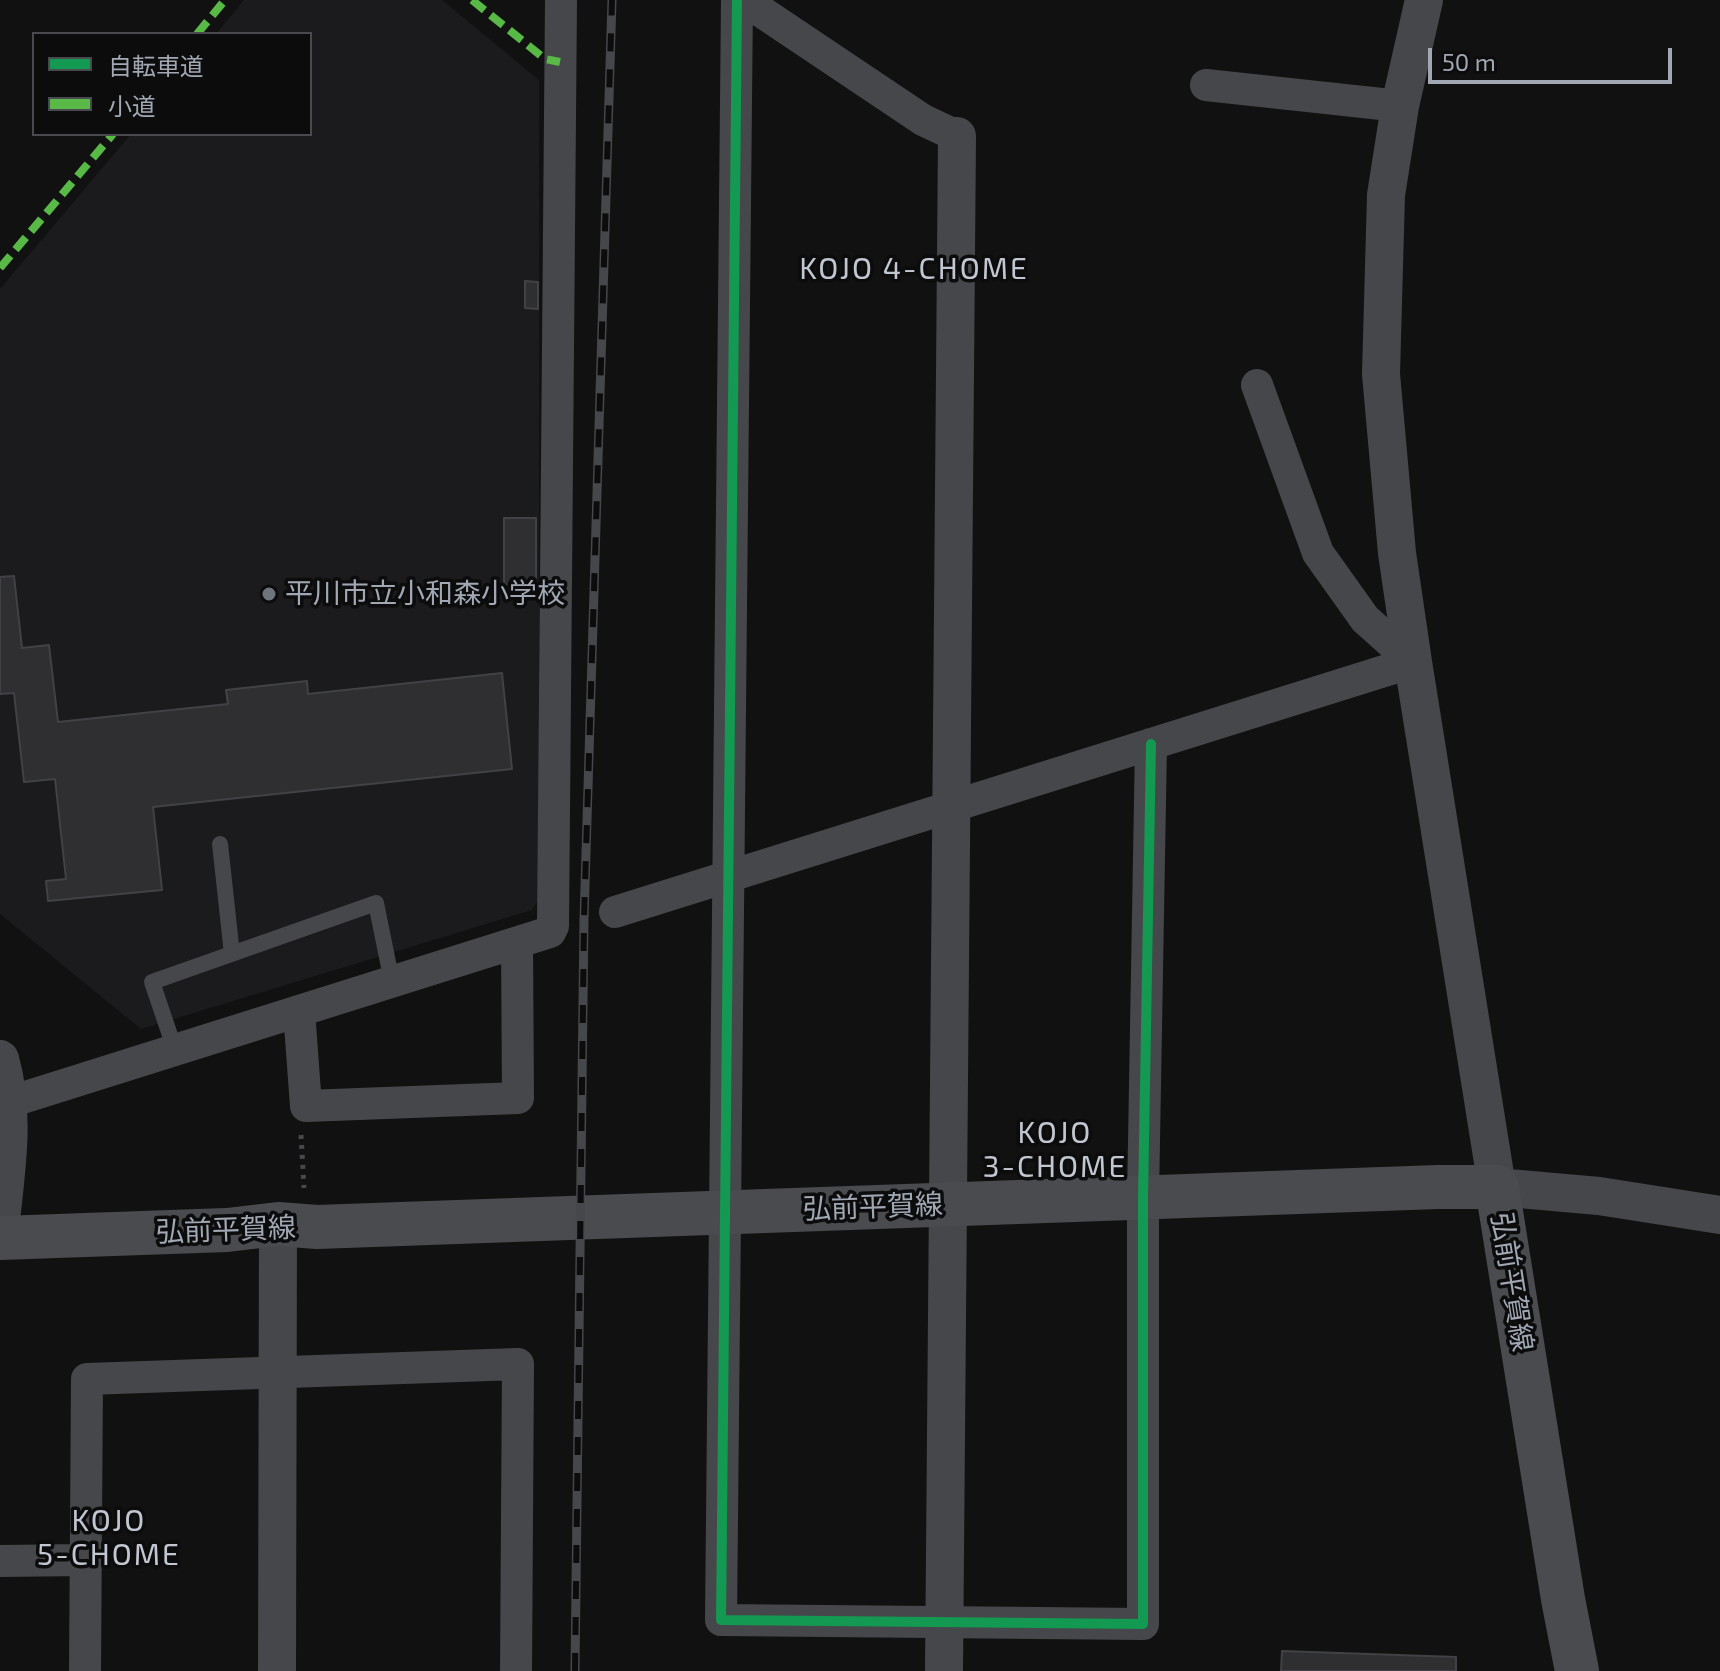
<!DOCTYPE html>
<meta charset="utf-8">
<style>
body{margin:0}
#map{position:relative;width:1720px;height:1671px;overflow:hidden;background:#111;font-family:"Exo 2","Noto Sans JP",sans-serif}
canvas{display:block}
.legend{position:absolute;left:32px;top:32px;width:280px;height:104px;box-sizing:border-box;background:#0c0c0d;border:2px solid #484a50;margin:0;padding:10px 14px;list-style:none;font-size:24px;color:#a1a8b4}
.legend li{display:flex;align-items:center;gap:16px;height:40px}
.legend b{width:40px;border:2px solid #484a50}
.scale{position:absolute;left:1428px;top:48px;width:244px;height:36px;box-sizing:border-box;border:4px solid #a1a8b4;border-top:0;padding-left:10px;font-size:24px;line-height:28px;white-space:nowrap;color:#a1a8b4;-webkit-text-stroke:6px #0c0c0d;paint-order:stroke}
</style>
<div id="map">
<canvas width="1720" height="1671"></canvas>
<ul class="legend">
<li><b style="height:10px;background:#139951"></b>自転車道</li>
<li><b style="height:10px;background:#58b947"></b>小道</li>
</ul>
<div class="scale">50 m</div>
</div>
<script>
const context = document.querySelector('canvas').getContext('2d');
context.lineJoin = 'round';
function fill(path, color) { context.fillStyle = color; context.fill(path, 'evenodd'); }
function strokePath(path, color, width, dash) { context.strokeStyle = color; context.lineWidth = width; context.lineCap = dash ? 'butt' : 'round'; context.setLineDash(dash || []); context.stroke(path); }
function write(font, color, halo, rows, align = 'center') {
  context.font = font + ' "Exo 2","Noto Sans JP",sans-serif'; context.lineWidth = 7; context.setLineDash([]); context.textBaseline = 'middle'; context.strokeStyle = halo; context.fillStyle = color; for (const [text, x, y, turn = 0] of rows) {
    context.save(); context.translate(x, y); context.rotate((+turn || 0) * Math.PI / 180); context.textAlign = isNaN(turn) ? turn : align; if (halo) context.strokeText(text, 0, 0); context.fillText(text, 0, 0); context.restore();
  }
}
const built = new Path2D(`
 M244,0H442L539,80V899L532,910L141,1029L0,914V289L131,134H310V34H216Z`);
const building = new Path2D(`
 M525,281L538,282V309L525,308Z
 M504,518H536V585L504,584Z
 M14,576L22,648L49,645L58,722L228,704L226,690L307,681L308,694L502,673L512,769L153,807L162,890L48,901L46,881L66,879L55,779L24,782L14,693L0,694V577Z
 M1282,1651L1456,1657V1671H1281Z`);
const path = new Path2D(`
 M301,1135L304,1188`);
const service = new Path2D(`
 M220,844L232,954
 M175,1050L152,982L376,903L392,982`);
const minor = new Path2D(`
 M737,0L721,1620L1143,1624V1198L1151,744
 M744,0L923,120L957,136
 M1206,85L1400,106
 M1257,385L1318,553L1365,619L1413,662
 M615,912L1413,662
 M299,1011L306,1106L518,1098L517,943
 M0,1105L550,932L553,926L561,0
 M0,1561L85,1560
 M85,1671L87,1379L518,1364L516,1671`);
const tertiary = new Path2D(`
 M1424,0L1400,106L1386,195L1381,374L1397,553L1413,662L1497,1187L1599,1196L1720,1215
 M0,1059C16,1115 6,1172 0,1229
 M277,1671L278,1224
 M944,1671L957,136`);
const secondary = new Path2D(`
 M0,1238L227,1230L278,1224L317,1227L1438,1187H1497L1563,1599L1577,1671`);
const rail = new Path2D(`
 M575,1671L584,919L612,0`);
const quiet = new Path2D(`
 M472,0L545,59L560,62
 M197,34L225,0
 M0,268L113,134`);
const cycleway = new Path2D(`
 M737,0L721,1620L1143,1624V1198L1151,744`);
const markers = [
 [269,594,8,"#6f737b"]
];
const poiNames = [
 ["平川市立小和森小学校",285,594]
];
const streetNames = [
 ["弘前平賀線",873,1207,-2],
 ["弘前平賀線",226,1230,-2],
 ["弘前平賀線",1512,1282,81]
];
const neighbourhoodNames = [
 ["KOJO 4-CHOME",914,269],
 ["KOJO",1055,1133],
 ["3-CHOME",1055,1167],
 ["KOJO",109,1521],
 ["5-CHOME",109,1555]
];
fill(built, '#1b1b1d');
fill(building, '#2f2f31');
strokePath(building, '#404245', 2);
strokePath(path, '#47484c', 5, [4, 6]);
strokePath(service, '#45474a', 16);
strokePath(minor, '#45474a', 32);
strokePath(tertiary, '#45474a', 38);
strokePath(secondary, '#494b4f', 44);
strokePath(rail, '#46474b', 9);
strokePath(rail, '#0c0c0d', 6, [18]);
strokePath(quiet, '#58b947', 8, [16, 8]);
strokePath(cycleway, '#139951', 10);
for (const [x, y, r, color] of markers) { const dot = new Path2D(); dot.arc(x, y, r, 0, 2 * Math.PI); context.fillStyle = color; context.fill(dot); strokePath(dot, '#0c0c0d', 3); }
write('28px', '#a1a8b4', '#0c0c0d', poiNames, 'left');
write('28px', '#a1a8b4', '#0c0c0d', streetNames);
context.letterSpacing = '2px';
write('30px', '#c2c6d0', '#0c0c0d', neighbourhoodNames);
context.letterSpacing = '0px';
</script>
